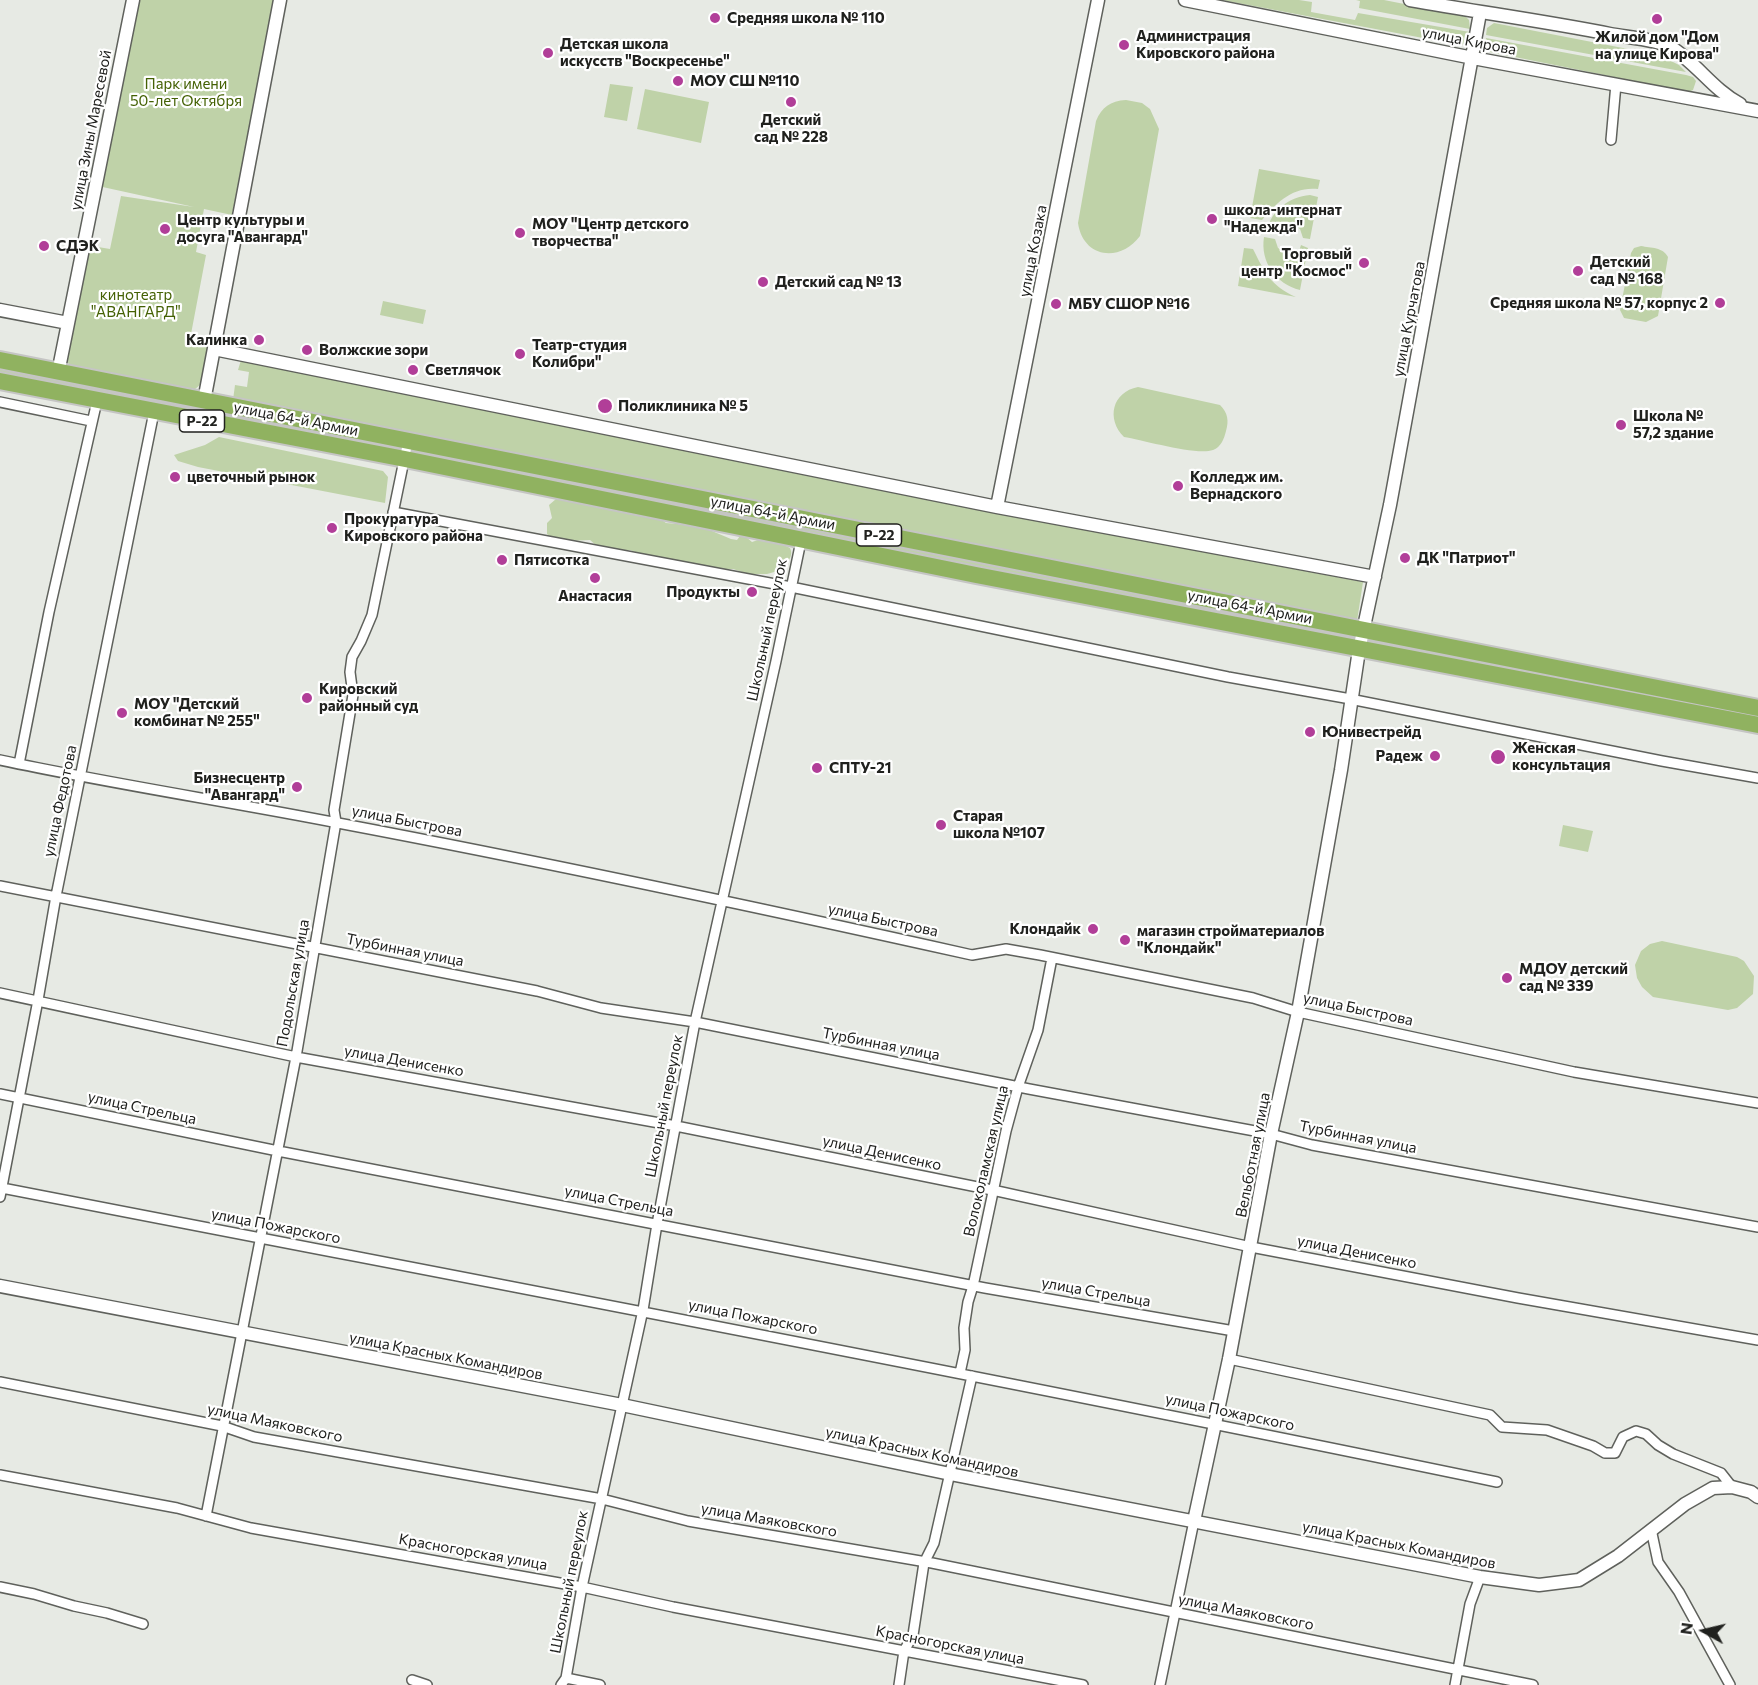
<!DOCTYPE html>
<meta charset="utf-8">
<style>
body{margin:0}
#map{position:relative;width:1758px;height:1685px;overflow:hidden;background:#e7eae4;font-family:Commissioner,sans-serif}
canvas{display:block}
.north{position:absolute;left:1674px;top:1601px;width:60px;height:60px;-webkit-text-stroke:4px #fff;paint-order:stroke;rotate:278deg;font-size:16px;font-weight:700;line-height:24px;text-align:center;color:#20211e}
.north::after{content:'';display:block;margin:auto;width:21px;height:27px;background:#20211e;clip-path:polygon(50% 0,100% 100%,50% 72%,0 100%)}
</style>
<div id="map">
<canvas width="1758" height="1685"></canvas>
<div class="north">N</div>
</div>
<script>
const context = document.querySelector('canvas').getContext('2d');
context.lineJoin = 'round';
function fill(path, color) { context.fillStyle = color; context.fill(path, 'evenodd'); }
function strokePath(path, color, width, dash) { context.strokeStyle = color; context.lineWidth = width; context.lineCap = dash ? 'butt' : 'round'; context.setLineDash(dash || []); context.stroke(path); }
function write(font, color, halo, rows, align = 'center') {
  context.font = font + ' Commissioner,sans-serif'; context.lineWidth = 4.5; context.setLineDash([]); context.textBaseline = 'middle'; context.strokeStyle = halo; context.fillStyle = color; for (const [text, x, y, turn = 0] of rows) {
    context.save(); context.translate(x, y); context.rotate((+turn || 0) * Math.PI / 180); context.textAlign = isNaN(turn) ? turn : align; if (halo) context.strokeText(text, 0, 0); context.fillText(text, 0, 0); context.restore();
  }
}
const green = new Path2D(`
 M135,0H275L232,215L204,209L196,252L206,255L191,334L209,338L201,384L194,390L71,366L67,362L65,356L86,245L110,249L121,196L194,207L98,186Z
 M1222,0H1299L1312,2L1311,12L1355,20L1358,13L1470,32L1465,44L1460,45Z
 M1356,0H1384L1465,16L1469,20L1470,29L1359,8L1360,1Z
 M1494,23L1659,55L1679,65L1686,72L1486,35L1487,28Z
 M1486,38L1686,75L1693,77L1696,81L1693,90L1689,92L1490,52C1485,48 1485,44 1486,38Z
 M610,84L633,87L627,121L604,117Z
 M645,89L709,102L701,143L637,129Z
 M1126,100L1142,103L1150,109L1159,129L1140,236C1120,263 1083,258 1078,223L1096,121C1102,107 1110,101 1126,100Z
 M1259,169L1320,180L1318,189C1293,186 1276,203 1262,220L1250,218Z
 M1310,195L1318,197L1310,239L1303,238L1300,229L1293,224L1283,225L1276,232L1267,231C1271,210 1289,197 1310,195Z
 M1264,237L1275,239L1278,248L1287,253L1299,251L1301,245L1308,248L1300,290C1276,284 1260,262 1264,237Z
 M1641,246C1651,248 1663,247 1668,257L1658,316L1646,322L1624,318L1620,310L1631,253L1634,248Z
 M1244,248L1253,249C1265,273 1271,286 1296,297L1238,286Z
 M383,301L426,310L423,324L380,315Z
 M241,360L981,510L1363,582L1357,621L233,400L235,385L247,387L249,372L238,370Z
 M0,369L389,443L392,445L390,449L0,375Z
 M1138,387L1220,405C1228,413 1229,421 1226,431C1224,439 1221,447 1213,450C1197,456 1143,440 1124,437C1106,419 1112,392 1138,387Z
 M219,437L383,471L388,477L385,503L198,467L178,461L174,455L205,445Z
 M425,452L579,483L581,486L580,488L423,455Z
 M622,492L1347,634L1350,637L1348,640L621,497L618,493Z
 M556,499L588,502L596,506H606L662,520L666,523L700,526L731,539L737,540L740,536L746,537L752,542L761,539L770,542L774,540L790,548C794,557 787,560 785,569L767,574H749L733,569H718L708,566L674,561L660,557L652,558L630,550L618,551L597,546L590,540L569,541L552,538L547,534V523L552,518L549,505Z
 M1385,642L1752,712L1756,716L1753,718L1380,644Z
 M1563,825L1593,831L1588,852L1559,846Z
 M1662,941L1737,957L1744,961L1754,976L1753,994L1737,1008L1728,1010L1653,997L1642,987L1637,978L1635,965L1641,951L1650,944Z`);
const street = new Path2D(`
 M1611,140L1616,84
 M0,402L91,421
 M393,512L791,587L1228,677L1345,698L1662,761L1758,778
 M0,760C112,784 225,801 338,823C550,863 761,908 972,955L1006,949L1040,955L1253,998L1298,1012L1574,1072L1758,1103
 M19,764L49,612L97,401
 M0,886L537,991L601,1008L695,1022L1029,1089L1271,1134L1312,1145L1758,1227
 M0,993L296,1057L676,1126L997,1191L1251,1247L1518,1298L1758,1340
 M0,1094L278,1151L985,1288L1234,1331
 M2,1188C501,1285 1000,1379 1497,1482
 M0,1197L38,1000L56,896L154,412
 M1229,1359L1490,1415L1502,1427L1547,1430L1593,1446L1605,1453H1615L1623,1437L1636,1431L1646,1434L1658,1445L1673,1454L1721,1473L1732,1487
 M960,1373L965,1350L964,1328L968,1302L973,1286L1006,1131L1018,1087L1038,1030L1052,958
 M0,1382L222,1426L254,1437L602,1499L688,1521L932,1563L1533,1685
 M0,1475L177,1508L251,1528L582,1587L673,1607L1083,1685
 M206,1516L296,1057L336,822L334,810L353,695L350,672L352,657L361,641L372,615L408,441
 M1651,1529L1658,1562L1679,1592L1730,1685
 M0,1587L34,1594L74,1606L107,1613L143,1624
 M566,1678L600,1685
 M412,1680L427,1685
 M561,1685L566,1678L582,1587L643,1310L657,1224L695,1022L776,661L801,541
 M899,1685L904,1651L913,1635L924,1563L934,1543L972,1376
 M1160,1685L1194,1521
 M1455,1685L1470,1604L1480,1577`);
const secondary = new Path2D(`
 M1185,0L1473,58L1758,111
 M1410,0C1477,12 1544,21 1610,34C1625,37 1658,40 1669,46C1696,62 1712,89 1740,104
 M0,310L68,323
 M214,349L997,507L1375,577
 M58,373L133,0
 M204,401L280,0
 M997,507L1098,0
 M0,1286L622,1405L955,1475L1480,1577L1539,1585L1579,1580L1618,1556L1685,1504L1713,1488L1732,1487L1751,1492L1758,1497
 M1194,1521L1229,1359L1271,1134L1298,1012L1341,770L1359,650L1390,505L1480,13`);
const highway = new Path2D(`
 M0,360L1758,708
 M0,381L405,459L976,575L1758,725`);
const markers = [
 [715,18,6,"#b13e98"],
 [1657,19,6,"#b13e98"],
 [1124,45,6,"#b13e98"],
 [548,53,6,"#b13e98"],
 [678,81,6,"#b13e98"],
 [791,102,6,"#b13e98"],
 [1212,219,6,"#b13e98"],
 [165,229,6,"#b13e98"],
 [520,233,6,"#b13e98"],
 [44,246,6,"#b13e98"],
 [1364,263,6,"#b13e98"],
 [1578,271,6,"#b13e98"],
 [763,282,6,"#b13e98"],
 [1720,303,6,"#b13e98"],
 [1056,304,6,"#b13e98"],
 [259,340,6,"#b13e98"],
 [307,350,6,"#b13e98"],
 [520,354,6,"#b13e98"],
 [413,370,6,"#b13e98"],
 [605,406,8,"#b13e98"],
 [1621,425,6,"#b13e98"],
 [175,477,6,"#b13e98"],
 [1178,486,6,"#b13e98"],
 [332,528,6,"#b13e98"],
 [1405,558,6,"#b13e98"],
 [502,560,6,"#b13e98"],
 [595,578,6,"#b13e98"],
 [752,592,6,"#b13e98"],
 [307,698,6,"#b13e98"],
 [122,713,6,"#b13e98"],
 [1310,732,6,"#b13e98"],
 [1435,756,6,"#b13e98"],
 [1498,757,8,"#b13e98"],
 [817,768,6,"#b13e98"],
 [297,787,6,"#b13e98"],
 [941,825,6,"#b13e98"],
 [1093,929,6,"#b13e98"],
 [1125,940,6,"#b13e98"],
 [1507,978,6,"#b13e98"]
];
const shields = [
 [202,421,45],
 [879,535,45]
];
const shieldNames = [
 ["Р-22",202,421],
 ["Р-22",879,535]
];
const poiNames = [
 ["Средняя школа № 110",727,18],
 ["Администрация",1136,36],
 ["Кировского района",1136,53],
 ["Жилой дом \"Дом",1657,37,"center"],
 ["на улице Кирова\"",1657,54,"center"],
 ["Детская школа",560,44],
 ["искусств \"Воскресенье\"",560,61],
 ["МОУ СШ №110",690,81],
 ["Детский",791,120,"center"],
 ["сад № 228",791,137,"center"],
 ["школа-интернат",1224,210],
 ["\"Надежда\"",1224,227],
 ["Центр культуры и",177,220],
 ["досуга \"Авангард\"",177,237],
 ["МОУ \"Центр детского",532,224],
 ["творчества\"",532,241],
 ["СДЭК",56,246],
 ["Торговый",1352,254,"right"],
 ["центр \"Космос\"",1352,271,"right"],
 ["Детский",1590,262],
 ["сад № 168",1590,279],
 ["Детский сад № 13",775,282],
 ["Средняя школа № 57, корпус 2",1708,303,"right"],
 ["МБУ СШОР №16",1068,304],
 ["Калинка",247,340,"right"],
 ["Театр-студия",532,345],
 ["Колибри\"",532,362],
 ["Волжские зори",319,350],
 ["Светлячок",425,370],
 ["Поликлиника № 5",618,406],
 ["Школа №",1633,416],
 ["57,2 здание",1633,433],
 ["цветочный рынок",187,477],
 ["Колледж им.",1190,477],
 ["Вернадского",1190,494],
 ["Прокуратура",344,519],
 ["Кировского района",344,536],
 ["ДК \"Патриот\"",1417,558],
 ["Пятисотка",514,560],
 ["Продукты",740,592,"right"],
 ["Анастасия",595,596,"center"],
 ["Кировский",319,689],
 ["районный суд",319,706],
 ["МОУ \"Детский",134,704],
 ["комбинат № 255\"",134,721],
 ["Юнивестрейд",1322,732],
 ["Женская",1512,748],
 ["консультация",1512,765],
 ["Радеж",1423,756,"right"],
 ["СПТУ-21",829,768],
 ["Бизнесцентр",285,778,"right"],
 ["\"Авангард\"",285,795,"right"],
 ["Старая",953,816],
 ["школа №107",953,833],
 ["Клондайк",1081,929,"right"],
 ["магазин стройматериалов",1137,931],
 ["\"Клондайк\"",1137,948],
 ["МДОУ детский",1519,969],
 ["сад № 339",1519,986]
];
const streetNames = [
 ["улица Кирова",1469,41,11],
 ["улица Зины Маресевой",91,130,-79],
 ["улица Козака",1033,251,-79],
 ["улица Курчатова",1409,319,-79],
 ["улица 64-й Армии",296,419,11],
 ["улица 64-й Армии",773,513,11],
 ["улица 64-й Армии",1250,607,11],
 ["Школьный переулок",767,630,-78],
 ["улица Федотова",60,801,-78],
 ["улица Быстрова",407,821,11],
 ["улица Быстрова",883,920,12],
 ["Турбинная улица",405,950,11],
 ["Подольская улица",293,983,-80],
 ["улица Быстрова",1358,1009,12],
 ["Турбинная улица",881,1044,11],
 ["улица Денисенко",404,1061,10],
 ["Школьный переулок",664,1106,-79],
 ["улица Стрельца",142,1108,12],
 ["Турбинная улица",1358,1137,11],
 ["улица Денисенко",882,1153,12],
 ["Вельботная улица",1253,1155,-79],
 ["Волоколамская улица",986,1161,-77],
 ["улица Стрельца",619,1201,11],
 ["улица Пожарского",276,1226,11],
 ["улица Денисенко",1357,1252,11],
 ["улица Стрельца",1096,1292,10],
 ["улица Пожарского",753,1317,11],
 ["улица Красных Командиров",446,1356,11],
 ["улица Пожарского",1230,1412,12],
 ["улица Маяковского",275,1423,12],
 ["улица Красных Командиров",922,1452,12],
 ["улица Маяковского",769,1520,10],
 ["улица Красных Командиров",1399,1545,11],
 ["Красногорская улица",473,1552,10],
 ["Школьный переулок",569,1582,-79],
 ["улица Маяковского",1246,1612,11],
 ["Красногорская улица",950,1645,11]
];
const parkNames = [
 ["Парк имени",186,84],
 ["50-лет Октября",186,101],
 ["кинотеатр",136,295],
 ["\"АВАНГАРД\"",136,312]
];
fill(green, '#bfd2a8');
strokePath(street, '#5f615c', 12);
strokePath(secondary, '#5f615c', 15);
strokePath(highway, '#c5c5c4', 20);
strokePath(street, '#fff', 9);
strokePath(secondary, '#fff', 12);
strokePath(highway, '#90b260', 16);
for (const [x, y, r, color] of markers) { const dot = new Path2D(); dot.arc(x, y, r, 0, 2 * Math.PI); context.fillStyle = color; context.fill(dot); strokePath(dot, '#fff', 2); }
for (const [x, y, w] of shields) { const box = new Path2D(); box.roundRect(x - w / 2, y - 11, w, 22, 4.5); context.fillStyle = '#fff'; context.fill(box); strokePath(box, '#20211e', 1.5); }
write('bold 14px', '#20211e', null, shieldNames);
write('bold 15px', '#20211e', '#fff', poiNames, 'left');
write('15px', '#20211e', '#fff', streetNames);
write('15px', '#446104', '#fff', parkNames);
</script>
